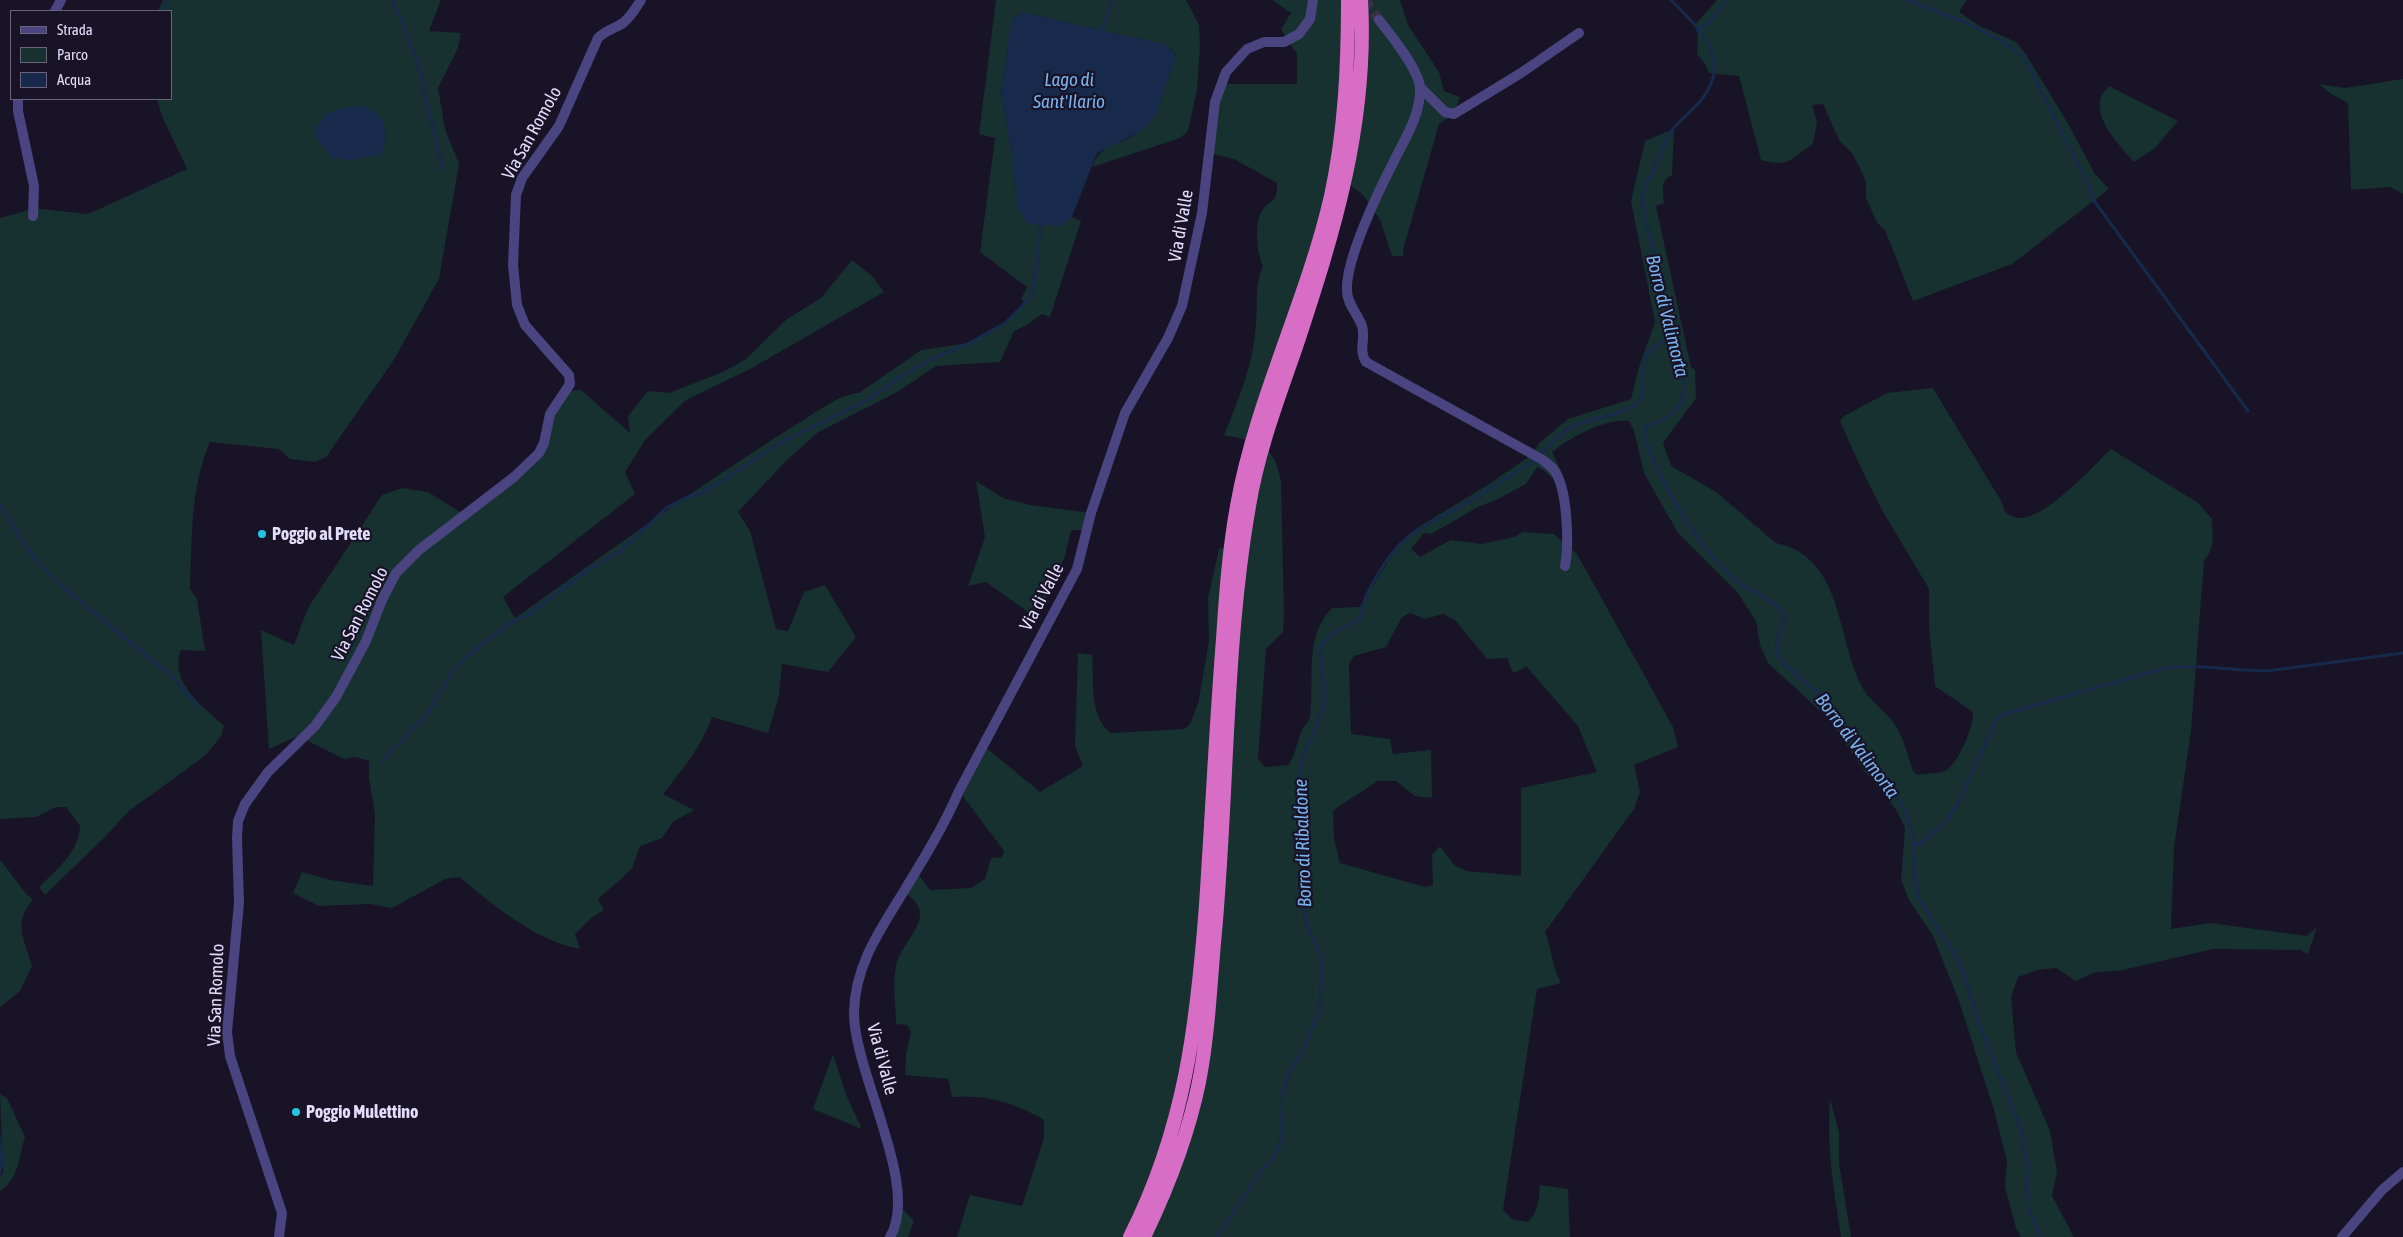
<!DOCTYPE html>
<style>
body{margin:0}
#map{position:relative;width:2403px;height:1237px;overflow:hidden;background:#181327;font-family:"Asap Condensed",sans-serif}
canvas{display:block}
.legend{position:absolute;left:10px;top:10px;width:162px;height:90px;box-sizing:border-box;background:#181327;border:1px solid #69647c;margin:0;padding:6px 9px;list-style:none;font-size:15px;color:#e2ddfb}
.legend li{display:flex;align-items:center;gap:10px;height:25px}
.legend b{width:25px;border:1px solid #69647c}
</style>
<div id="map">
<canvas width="2403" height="1237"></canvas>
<ul class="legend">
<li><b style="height:6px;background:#4a4480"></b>Strada</li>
<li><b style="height:14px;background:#173030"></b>Parco</li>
<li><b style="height:14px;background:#182a4b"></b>Acqua</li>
</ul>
</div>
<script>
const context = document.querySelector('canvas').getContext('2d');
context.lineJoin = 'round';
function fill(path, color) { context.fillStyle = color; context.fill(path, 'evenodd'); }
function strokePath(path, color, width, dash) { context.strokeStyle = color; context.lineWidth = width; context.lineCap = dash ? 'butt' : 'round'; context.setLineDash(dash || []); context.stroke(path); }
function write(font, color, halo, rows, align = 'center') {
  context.font = font + ' "Asap Condensed",sans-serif'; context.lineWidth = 4.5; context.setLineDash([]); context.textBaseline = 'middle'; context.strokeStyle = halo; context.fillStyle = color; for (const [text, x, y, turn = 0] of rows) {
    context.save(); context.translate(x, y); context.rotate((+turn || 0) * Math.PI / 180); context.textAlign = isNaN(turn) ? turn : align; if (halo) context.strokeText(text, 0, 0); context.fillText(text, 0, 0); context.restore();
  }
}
const green = new Path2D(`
 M163,0H441L429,31L461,33L458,48L438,88L445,129L459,164L439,279L393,361L326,457L315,462L290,459L279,449L210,442C190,488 192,540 190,589L197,599L205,651L181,650C168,682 204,707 224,726L221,736L206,755L129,811L104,838L45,895L39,887C57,869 79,852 80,826L66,807H56L36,817L0,819V218L29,210L42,209L88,214L187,169L162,116L157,99H171V11H158Z
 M996,0H1186L1199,25L1200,46L1197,90L1188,131L1180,138L1092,167C1102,141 1121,146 1140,131C1159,116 1167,77 1176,55L1167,45L1022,12L1012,19L1001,93L1012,154L1060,226L1072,217L1081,221L1050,317L1042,314L1027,325L1014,331L1000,362L936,366L899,391L817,433L785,462L738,512L750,531L776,629L788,631L804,592L825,585L856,637L828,672L782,664L779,696L768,733L712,717C702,746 682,770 663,794L694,810L673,822L662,838L640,846L632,869L598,899L604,910L591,918L575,934L580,949C534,940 495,906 459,877L445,879L392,908L370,904L319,906L293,893L302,872L330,880L373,886L375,814L369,778V761L355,757L344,759L298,736L269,749L261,630L294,645L308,608L382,495L402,488L428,492L465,515L539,453L565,391L581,390L630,433L628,416L648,391L669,393L723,372L746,359L787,319L821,298L852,260L872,276L884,292L752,368L686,400L645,440L625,472L635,494L503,597L515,618C605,554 695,488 789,429C807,419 839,393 859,393L921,350L970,343L990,333L1005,323L1025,303L1021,299L1027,287L980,252L995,138L979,134Z
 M1272,0H1348L1338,153L1253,441L1224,435C1239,399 1254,362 1256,323C1258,302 1254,286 1263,266C1257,253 1254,226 1261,212C1269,199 1278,205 1277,183L1234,159L1209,153L1222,84H1297V54L1281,29L1291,13Z
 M1361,0H1400L1408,25L1439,72L1444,91L1460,97L1454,114L1439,124L1403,250V256H1392L1380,220L1363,195L1345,181Z
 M1717,0H1967L1959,12L1980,26L2016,42L2025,53L2066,120L2095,174L2109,189L2012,264L1913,301L1885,230L1877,223L1866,198V182L1859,166L1852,153L1839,140L1823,104L1812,105L1817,122L1813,144C1791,158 1791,168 1761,160L1739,76L1709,73L1706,65L1697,54L1698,31L1694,26Z
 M2403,79V194L2390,187L2351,190L2348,103L2331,94L2319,84L2345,88Z
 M2109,86L2178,121L2155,148L2134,162C2118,143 2083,110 2109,86Z
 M1674,129L1672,175C1660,181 1663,191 1664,203L1656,206L1691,367L1695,370L1696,398L1663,443L1671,466L1716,492L1776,543C1843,557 1836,635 1861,685C1868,700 1883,709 1893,722C1903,735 1908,756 1913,771L1917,775C1926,773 1937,774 1945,771C1958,765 1974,726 1973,712L1935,686L1929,627V589L1882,510L1861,468L1840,421L1844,416L1887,393L1933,388L2001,501L2005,512C2009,514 2015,518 2019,518C2043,521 2095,465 2111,449L2198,503L2212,519C2212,535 2216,548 2204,560L2191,731L2174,847L2171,929L2210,923L2307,936L2317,927L2308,954L2300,950L2213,949L2123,970L2093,973L2076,981L2056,968L2037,970L2018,977L2011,997L2016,1052L2050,1131L2057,1172L2052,1196L2074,1237H2021L2016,1228L2005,1187L2007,1161L1994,1110L1959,1001L1933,936L1909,900L1901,880L1905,828L1898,813L1885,794L1865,772L1829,719L1768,663L1760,645L1756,621L1737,592L1678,533L1644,473L1634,431L1629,421C1605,418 1571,437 1552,452L1561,471L1552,478L1545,471L1537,467L1526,484L1498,499L1478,507L1431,534L1424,533L1411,549L1420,557L1451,540L1482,544L1514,537L1523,532L1554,534L1577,554L1673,727L1678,747L1634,765L1640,792L1634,809L1545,932C1552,949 1552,967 1561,983L1537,989L1503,1210L1512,1219L1528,1222C1538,1212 1539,1199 1540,1185L1568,1189L1570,1237H1144L1199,1080L1240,577L1264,445L1275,460L1281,480L1284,613L1283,632L1266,649L1258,759L1265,767L1289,765C1295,754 1297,743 1301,732C1303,726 1310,722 1310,715C1315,678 1303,638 1332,608L1360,607L1396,549L1417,528L1486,486L1533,454L1539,443L1568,419L1631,399L1639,367L1655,322L1631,201L1645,141ZM1410,613L1425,619L1443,614L1456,621L1487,659L1507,658L1513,673L1523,669L1526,666L1578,726L1597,772L1521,788V876L1467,871L1454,865L1440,846L1432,855L1433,885L1425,887L1340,863L1334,838L1333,811C1347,799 1363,793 1377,781H1396L1415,796L1432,798L1431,750L1393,754L1390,739L1351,734L1349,664L1354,656L1386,647L1402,617Z
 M976,481L1003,498L1030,505L1091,513L1086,530H1071L1065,556L1035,622L1025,610L986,582L968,586L985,537Z
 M1232,545L1186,1082L1130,1237H957L970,1195L1022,1206L1044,1138V1120C1016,1103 985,1094 952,1097L948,1079L905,1075L906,1055L911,1032L907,1025L896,1024C896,1005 892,985 896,966C903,937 942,915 903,892L916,871L930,890L971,888L985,879L991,858L1002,857L1004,851L959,791L983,745L1040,792L1083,766L1075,746L1078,653L1092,655C1094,681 1089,717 1111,733L1184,729L1190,724L1198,704L1209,641L1208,598L1219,549Z
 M0,860C12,873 20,889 33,900C12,923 25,940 32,966L20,991L0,1007Z
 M833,1054L847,1097L862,1129L813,1109Z
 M0,1094L7,1098L25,1137C18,1158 20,1178 0,1191V1177L3,1173Z
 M1830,1099L1839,1132V1163L1851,1237H1841C1834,1191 1826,1145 1830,1099Z
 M898,1204L914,1221L908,1237H890Z`);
const water = new Path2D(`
 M1022,12L1167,45L1176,56L1155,117L1141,131L1097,153L1072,217L1060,226L1030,224L1024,219L1017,207L1012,154L1001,93L1012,19Z
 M361,106C387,114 390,131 381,155L349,160L332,158L315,136V130L326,114L341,108Z
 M0,1132L4,1162L0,1177Z`);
const stream = new Path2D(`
 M393,0L417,61L443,169
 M1671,0C1699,28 1733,60 1702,99C1693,110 1682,118 1673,129C1664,140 1661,154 1655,167C1650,179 1641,187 1643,201C1644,222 1651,240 1656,260C1662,286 1663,313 1671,338C1677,356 1690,380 1682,400C1676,416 1658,422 1644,428V436C1658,480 1697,545 1731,576C1746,590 1766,596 1782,610C1792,629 1766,638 1782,662L1827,701L1842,720L1869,764L1893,791L1905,810L1914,843L1915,877L1918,897L1956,957L1965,976L1976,1016L2019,1124L2029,1167L2027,1186L2029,1212L2041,1237
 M1907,0C1940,12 2000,34 2024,58L2090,188L2092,198L2248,411
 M162,11L167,0
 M1698,31L1712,20L1726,0
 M1101,33L1112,0
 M0,504L22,541L40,565L58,583L170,675L199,707
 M382,761L427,714L452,672L465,658L507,625L528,615L585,572L623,549L666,508L687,497L703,493L785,440L866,401L903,375L933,358L970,343L1005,323L1028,300L1034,286L1041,220
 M1914,843L1920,844L1946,822L1958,803L1995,722L2001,715L2161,669C2197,663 2231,671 2267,671L2403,653
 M1217,1237L1262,1169L1274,1158L1281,1142L1283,1092L1288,1073L1301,1054L1320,1010L1322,959L1309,931L1301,900L1302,851L1298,785L1303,758L1324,707V685L1320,653L1321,646L1331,634L1359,620C1363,611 1363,602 1367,594C1375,578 1388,557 1400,544C1414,530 1428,524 1445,515C1472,500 1499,483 1526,466C1543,455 1553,436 1572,427C1592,416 1617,418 1636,404C1655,391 1621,353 1672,339`);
const minorTunnel = new Path2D(`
 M1365,0L1379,20`);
const minor = new Path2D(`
 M55,11L61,0
 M1379,20C1391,35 1419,70 1420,88C1421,115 1404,140 1393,163C1378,192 1345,261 1347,291C1347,304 1358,314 1362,326C1366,339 1358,350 1366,362L1543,460C1546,463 1551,466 1554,470C1568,489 1569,544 1565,566
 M1420,87L1445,112L1454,114L1521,73L1579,33
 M18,99V111L34,186L33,216
 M279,1237L282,1213L230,1056L227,1032L239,903L237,838L238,821L245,804L268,772L315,726L336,697L366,641L382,600L396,573L419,550L514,477L539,453L544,443L550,414L570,384L569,375L525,325L517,305L513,265L516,195L522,178L559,126L598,38C606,30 614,29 623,23C631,17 636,8 641,0
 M890,1237C921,1186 853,1071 854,1012C855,965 880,930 904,891C924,858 944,826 959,791L1077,569L1091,513L1125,413L1168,338L1182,306L1202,213L1215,102L1226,72L1247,49L1264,42H1284L1299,34L1310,19L1313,0`);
const tertiary = new Path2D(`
 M2342,1237L2382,1190L2403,1172`);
const trunk = new Path2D(`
 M1130,1237C1185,1128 1197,1025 1206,905C1212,816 1216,727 1223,639C1226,594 1229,550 1237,506C1256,399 1307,301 1331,196C1345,131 1348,66 1348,0
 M1144,1237C1168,1187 1188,1136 1199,1082C1208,1036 1210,989 1214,943C1228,798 1224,650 1249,506C1258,451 1278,399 1296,347C1334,232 1368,124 1361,0`);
const markers = [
 [262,534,5,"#22c5e2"],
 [296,1112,5,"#22c5e2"]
];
const streetNames = [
 ["Via San Romolo",532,133,-61],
 ["Via di Valle",1181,226,-80],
 ["Via di Valle",1042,597,-62],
 ["Via San Romolo",360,614,-63],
 ["Via San Romolo",216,995,-88],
 ["Via di Valle",882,1059,75]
];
const poiNames = [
 ["Poggio al Prete",272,534],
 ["Poggio Mulettino",306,1112]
];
const waterNames = [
 ["Lago di",1069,80],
 ["Sant'Ilario",1069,102],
 ["Borro di Valimorta",1667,316,76],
 ["Borro di Valimorta",1857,746,53],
 ["Borro di Ribaldone",1303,843,-92]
];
fill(green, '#173030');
fill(water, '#182a4b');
strokePath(stream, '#182a4b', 3);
strokePath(minorTunnel, '#363147', 10, [10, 5]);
strokePath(minor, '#4a4480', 10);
strokePath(tertiary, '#4a4480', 10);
strokePath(trunk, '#d86dc6', 14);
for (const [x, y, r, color] of markers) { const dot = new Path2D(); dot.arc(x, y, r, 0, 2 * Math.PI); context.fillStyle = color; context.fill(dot); strokePath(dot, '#181327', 2); }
write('18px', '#e2ddfb', '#181327', streetNames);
write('bold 18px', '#e2ddfb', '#181327', poiNames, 'left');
write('italic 19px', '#79b2ed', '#181327', waterNames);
</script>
